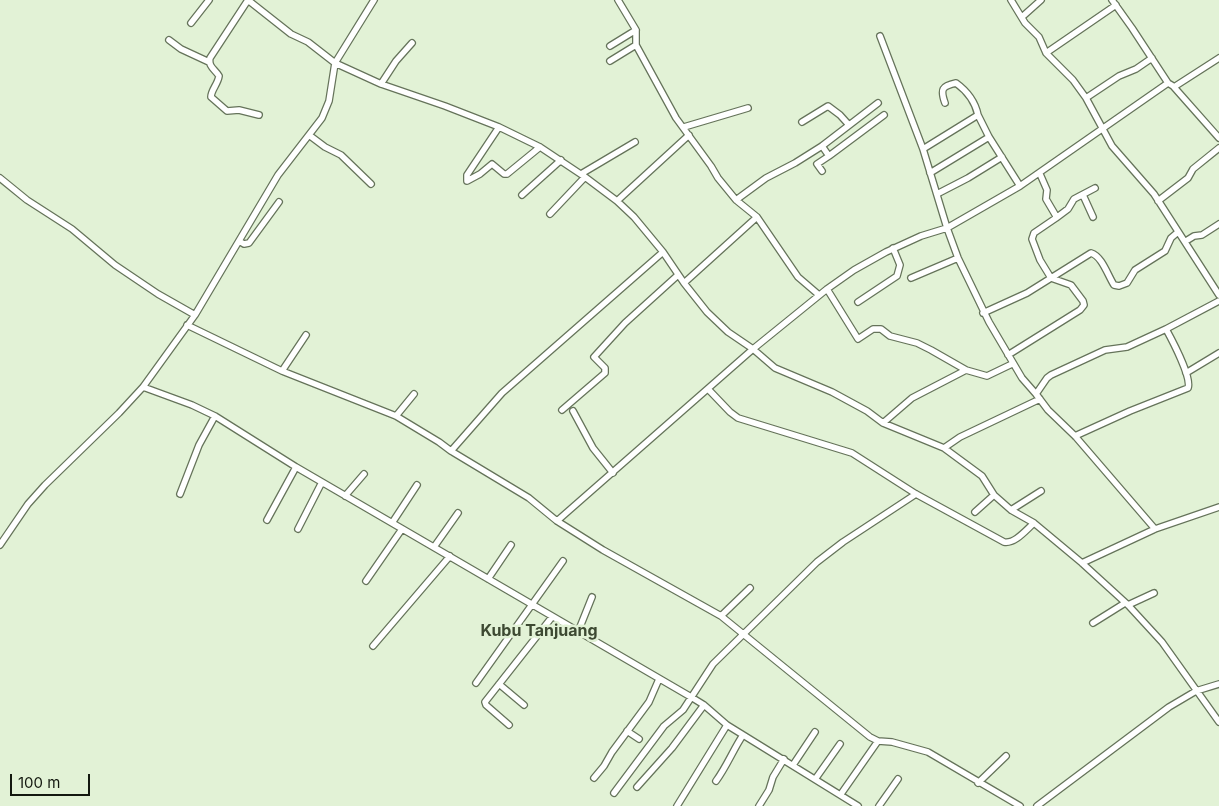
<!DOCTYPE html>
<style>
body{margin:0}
#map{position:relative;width:1219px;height:806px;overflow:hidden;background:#e2f2d6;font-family:Inter,sans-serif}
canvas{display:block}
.scale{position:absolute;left:10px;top:774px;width:80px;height:22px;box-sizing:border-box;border:2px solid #13180f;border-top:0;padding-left:6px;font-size:15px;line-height:18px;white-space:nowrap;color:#13180f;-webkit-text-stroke:4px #e2f2d6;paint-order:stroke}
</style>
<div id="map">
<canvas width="1219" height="806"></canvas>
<div class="scale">100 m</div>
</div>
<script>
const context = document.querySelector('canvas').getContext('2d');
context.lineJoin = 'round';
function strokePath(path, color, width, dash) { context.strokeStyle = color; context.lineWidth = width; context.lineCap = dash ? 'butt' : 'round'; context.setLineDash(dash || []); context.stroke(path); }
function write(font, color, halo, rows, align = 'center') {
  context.font = font + ' Inter,sans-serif'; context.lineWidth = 5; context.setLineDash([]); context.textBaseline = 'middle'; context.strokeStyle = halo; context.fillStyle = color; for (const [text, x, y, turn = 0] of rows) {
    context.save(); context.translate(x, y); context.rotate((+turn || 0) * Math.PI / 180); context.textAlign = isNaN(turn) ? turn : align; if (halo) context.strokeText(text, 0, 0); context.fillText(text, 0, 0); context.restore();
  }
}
const minor = new Path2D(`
 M618,0L636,30V45L676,118L711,166L718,178L736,200L757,217L798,277L819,295
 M1011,0L1025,23L1039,37L1046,53L1073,80L1086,98L1112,146L1154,194L1219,295
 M1112,0L1132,28L1168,83L1173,86L1219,138
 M1022,17L1041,0
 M191,23L209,0
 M880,36L923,149L947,228L958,258L989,322L1022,378L1036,394L1048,410L1075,436L1155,529
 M169,40L181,49L209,62
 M610,46L636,30
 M1046,53L1116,5
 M610,61L636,45
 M381,84L396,61L412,43
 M1174,87L1219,58
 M1086,98L1119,76L1136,69L1152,58
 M945,103C940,89 942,86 956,83C967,91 975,101 978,115
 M259,115L239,110L227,111L211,97C211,90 218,84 219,76C215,69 208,67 210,58L248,0L291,34L308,42L335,63L381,84L445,106L499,127L540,147L585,177L617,201L634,217L663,252L684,283L707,312L728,332L753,349L775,368L832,392L867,411L883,423L944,448L982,476L994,495L1011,510L1034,523L1082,563L1128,605L1162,642L1219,722
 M802,122L828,106L840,115L849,125
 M499,127L467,175V181L480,174L492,164L504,174H507L540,147
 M684,127L748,108
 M309,135L325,147L341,155L371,184
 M822,146L829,156L884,115
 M923,149L978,115L989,137L1020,186
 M822,171L817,164L829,156
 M930,173L989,137
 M581,174L635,142
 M0,178L27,200L72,229L115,265L158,294L195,315
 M937,194L968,178L1002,157
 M522,195L561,160
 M1083,195L1093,217
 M736,200L766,178L795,163L822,146L878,103
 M617,201L689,135
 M1158,201L1188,178L1193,169L1219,148
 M550,214L585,177
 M1056,218L1068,209L1074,199L1095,188
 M239,241L244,244L249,243L279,202
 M1186,241L1194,236L1202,235L1219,224
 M911,278L958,258
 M684,283L757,217
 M827,289L858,339L873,329H881L890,336L917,343L931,350L966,370
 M858,302L897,276L900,265L893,248
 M983,313L1027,293L1091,253C1102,256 1108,276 1114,285L1119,286L1127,283L1135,270L1165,251L1171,238L1178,232
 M187,325L282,371L396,416L439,442L451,451L529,498L557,521L603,550L721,616L870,737L878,741L892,742L928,752L1020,806
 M1008,355L1080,310L1084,305L1083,301L1071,285L1051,278L1040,260L1032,239L1034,233L1056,218V216L1046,199L1047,190L1040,174
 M282,371L306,335
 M1186,373L1219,353
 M143,387L192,405L215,416L296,467L691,697L704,705L727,725L858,806
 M708,389L730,412L738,418L852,453L916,494L1004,542C1015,544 1026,530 1034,523
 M1036,394L1047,378L1051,375L1105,350L1127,347L1166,329L1219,301
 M562,410L605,373V368L594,357L625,323L678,275
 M573,411L593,448L613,473
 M396,416L414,394
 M883,423L912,398L966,370L987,376L1012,364
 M1075,436L1130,411L1188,388C1192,378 1172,340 1166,329
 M944,448L960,437L1040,399
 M451,451L502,393L663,252
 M180,494L199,445L215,416
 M345,496L364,474
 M1011,510L1041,491
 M975,512L994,495
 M267,520L296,467
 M557,521L753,349L827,289L854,270L886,252L921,236L947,228L1020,186L1168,83
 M392,523L417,485
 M298,529L322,482
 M0,545L28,504L45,485L119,413L143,387L195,315L278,175L322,118L329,101L335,63L374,0
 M434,547L458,513
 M1082,563L1155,529L1219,507
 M488,579L511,545
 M366,581L402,529
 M1128,605L1154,593
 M721,616L750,588
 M1093,623L1125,603
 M578,632L592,597
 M373,646L450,556
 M476,683L563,561
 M499,684L524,705
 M509,725L486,705L485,702L552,617
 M627,731L639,739
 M793,765L815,732
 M594,778L604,766L612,752L649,702L659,679
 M816,778L840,744
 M716,781C727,766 733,750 743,735
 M978,783L1006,756
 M637,787L672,748L704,705
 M614,793L664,726L683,710L713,664L817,562L843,542L916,494
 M841,794L878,741
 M677,806L727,725
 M759,806L769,790L773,777L784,759
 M879,806L898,779
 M1037,806L1169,707L1196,691L1219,684`);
const quarterNames = [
 ["Kubu Tanjuang",539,631]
];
strokePath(minor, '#65735a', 8);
strokePath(minor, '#fff', 5.5);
write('bold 16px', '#3d4932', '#e2f2d6', quarterNames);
</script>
